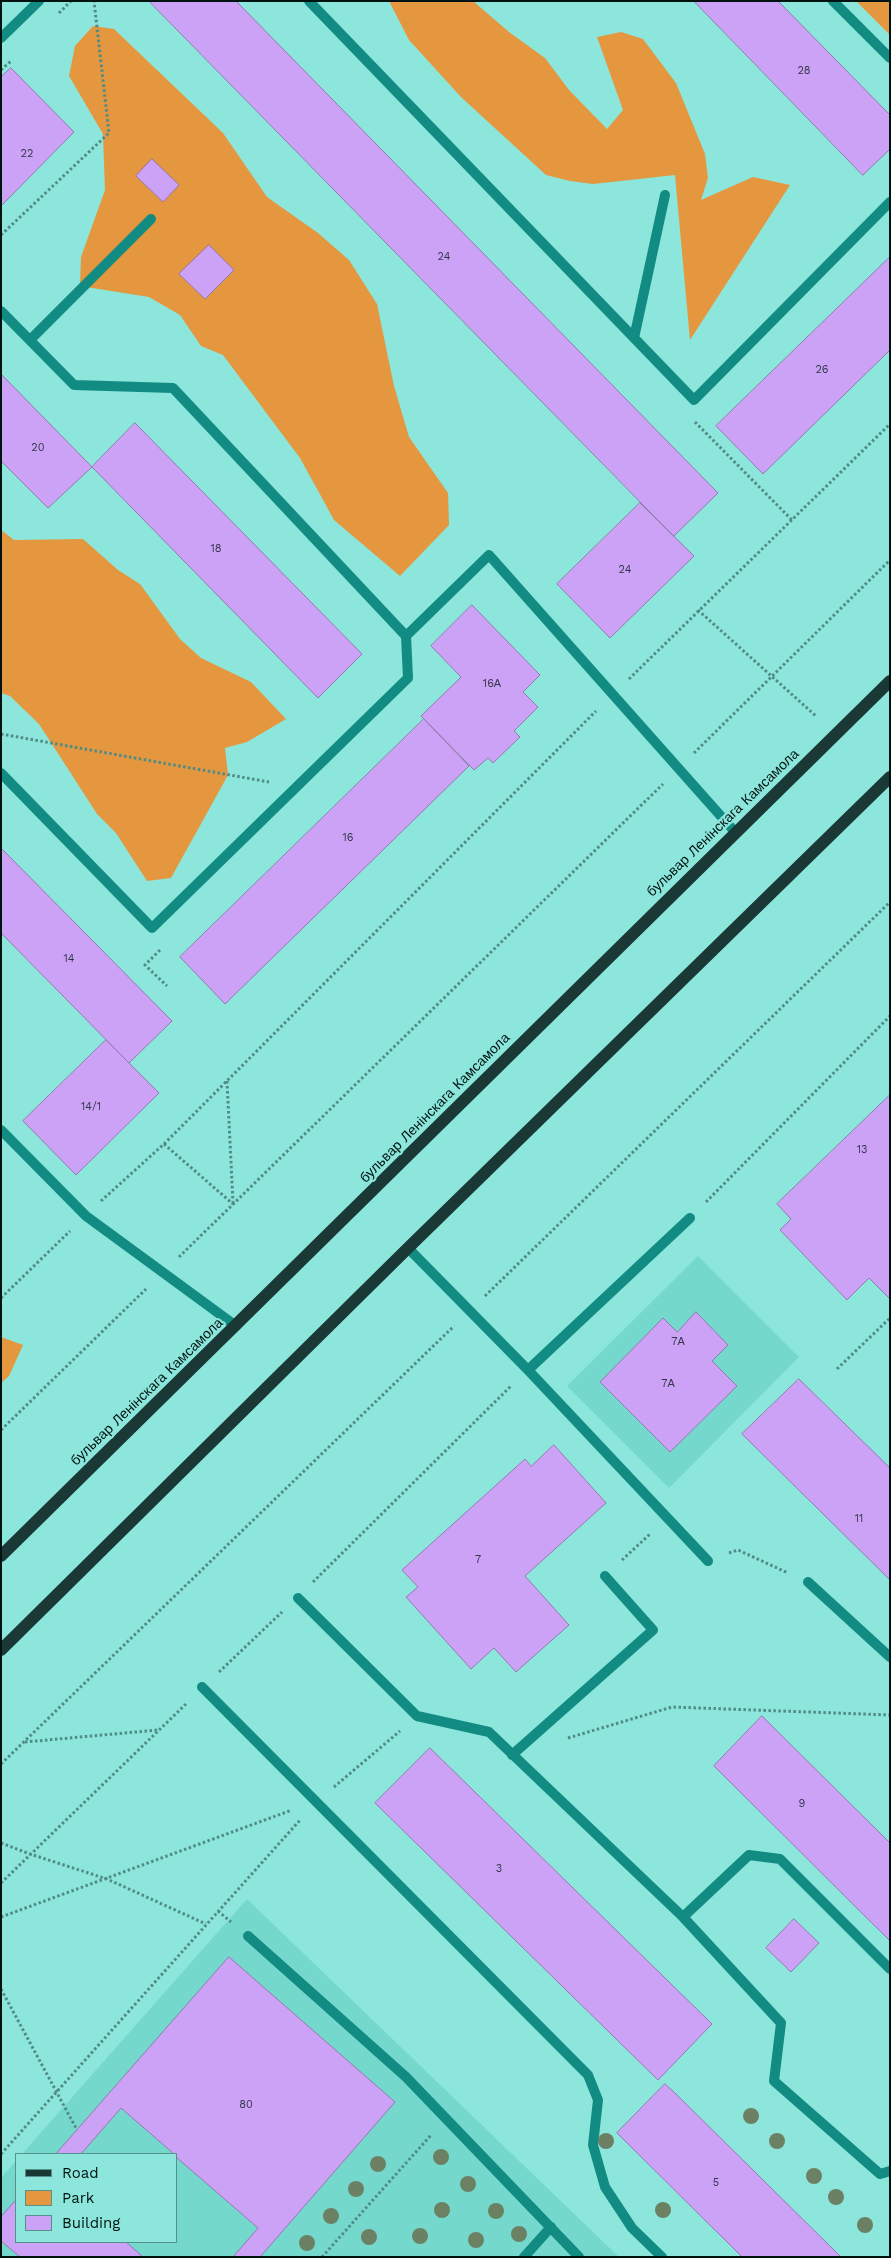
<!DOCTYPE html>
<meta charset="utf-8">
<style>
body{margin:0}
#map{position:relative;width:891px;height:2258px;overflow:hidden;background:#8ce6dc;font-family:"Work Sans",sans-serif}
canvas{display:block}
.frame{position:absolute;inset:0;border:2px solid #001311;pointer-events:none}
.legend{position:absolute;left:15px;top:2153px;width:162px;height:90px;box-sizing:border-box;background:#8ce6dc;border:1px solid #54928b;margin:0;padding:6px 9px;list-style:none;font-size:15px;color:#001311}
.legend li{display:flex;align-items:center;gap:10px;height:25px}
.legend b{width:25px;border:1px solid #54928b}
</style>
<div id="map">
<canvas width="891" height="2258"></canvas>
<div class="frame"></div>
<ul class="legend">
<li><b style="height:6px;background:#1a3835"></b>Road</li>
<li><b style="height:14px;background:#e4973e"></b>Park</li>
<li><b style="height:14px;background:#cca2f6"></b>Building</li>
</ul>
</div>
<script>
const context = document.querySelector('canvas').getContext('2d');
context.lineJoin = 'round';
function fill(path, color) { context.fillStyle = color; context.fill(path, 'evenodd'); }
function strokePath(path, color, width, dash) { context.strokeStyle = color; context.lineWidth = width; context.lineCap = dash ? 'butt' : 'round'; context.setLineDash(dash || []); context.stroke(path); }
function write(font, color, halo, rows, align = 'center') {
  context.font = font + ' "Work Sans",sans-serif'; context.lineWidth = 4.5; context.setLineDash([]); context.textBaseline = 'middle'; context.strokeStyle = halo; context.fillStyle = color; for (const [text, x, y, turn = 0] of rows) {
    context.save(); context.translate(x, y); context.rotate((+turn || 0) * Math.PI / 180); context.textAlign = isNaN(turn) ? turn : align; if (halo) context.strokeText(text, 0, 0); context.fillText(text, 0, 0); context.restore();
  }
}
const built = new Path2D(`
 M698,1256L799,1357L669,1488L567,1386Z
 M247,1899L619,2257H1V2178L16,2161V2242H176V2154H22Z`);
const green = new Path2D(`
 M389,1H473L509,32L545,58L569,90L607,129L623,110L597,37L621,32L643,39L676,83L705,154L708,178L701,200L753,177L790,185L690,340L675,175L593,184L570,181L546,175L461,97L409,40Z
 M856,1H890V35Z
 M93,26L114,29L223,133L267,197L318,233L349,260L377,304L394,386L409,437L448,493L449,525L400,576L334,520L300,458L223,355L201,346L180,315L149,297L80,286L81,257L105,190L103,134L69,76L75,46Z
 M1,530L14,540L83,539L118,570L140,584L180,639L201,658L251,682L286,719L247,742L225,748L228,775L171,878L147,881L116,833L97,814L39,724L10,696L1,693Z
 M1,1337L23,1345L9,1376L1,1383Z`);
const building = new Path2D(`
 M149,1H236L718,493L674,536Z
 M694,1H778L890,115V149L863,175Z
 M11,68L74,132L1,206V77Z
 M152,159L179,185L163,202L136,176Z
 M209,245L234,270L205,299L179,274Z
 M890,257V350L763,474L716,426Z
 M1,374L92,467L48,508L1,461Z
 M135,423L362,654L318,698L92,467Z
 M640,503L694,556L610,638L557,584Z
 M472,605L540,675L523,692L538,707L514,731L520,737L493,763L488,758L474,770L421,716L461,677L431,646Z
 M424,719L469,766L225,1004L180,957Z
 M1,848L172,1021L129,1063L1,933Z
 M106,1040L159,1093L76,1175L23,1121Z
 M890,1095V1299L869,1278L847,1300L780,1230L791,1219L777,1204Z
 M696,1312L728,1345L712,1361L737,1386L670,1452L600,1382L663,1318L677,1332Z
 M799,1379L890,1468V1580L742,1434Z
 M554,1445L606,1503L525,1576L569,1625L516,1672L494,1648L471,1669L406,1597L418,1587L402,1570L525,1459L531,1466Z
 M762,1716L890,1843V1941L714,1766Z
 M430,1748L712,2024L658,2080L375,1803Z
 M794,1919L819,1943L791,1972L766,1948Z
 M229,1957L395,2102L260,2257H233L258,2228L176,2157V2154H174L121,2108L81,2154H56Z
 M665,2084L676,2094L841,2257H742L725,2240L617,2133Z
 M16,2200V2242H126L143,2257H20L1,2241V2217Z`);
const path = new Path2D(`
 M59,13L71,1
 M1,70L12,60
 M1,235L109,133L94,1
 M695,422L792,520
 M698,610L817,717
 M629,679L890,424
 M1,734L269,782
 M694,753L890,560
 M160,950L145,965L167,986
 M227,1081L233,1203
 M164,1144L233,1204
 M101,1201L164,1144L596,711
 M706,1202L890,1016
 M179,1257L663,784
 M485,1296L890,902
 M1,1298L70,1231
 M837,1369L890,1318
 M1,1430L146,1289
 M729,1553L738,1550L788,1573
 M622,1560L650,1534
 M313,1582L511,1386
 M219,1672L282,1612
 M568,1738L672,1707L890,1715
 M25,1742L158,1730
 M1,1764L454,1326
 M334,1787L400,1731
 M1,1843L30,1854L107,1879L206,1924
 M1,1883L186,1704
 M218,1911L231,1922
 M1,1917L292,1810
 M1,1989L77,2130
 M1,2154L301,1819
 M322,2257L432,2134`);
const lane = new Path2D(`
 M309,1L694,400L890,202
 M833,1L890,58
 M1,38L39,1
 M1,311L74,385L173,388L406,636L408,678L152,928L1,773
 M634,338L665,195
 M30,340L151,219
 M406,636L489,555L735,832
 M1,1130L86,1216L236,1326
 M408,1248L528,1370L708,1561
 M528,1370L690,1218
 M808,1582L890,1657
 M298,1598L417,1716L489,1732L683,1917L781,2023L774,2081L880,2174L890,2171
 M202,1687L588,2075L598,2100L593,2145L605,2187L632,2228L662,2257
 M512,1755L653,1630L605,1576
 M683,1917L749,1855L780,1859L890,1969
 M248,1936L406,2077L579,2257
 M524,2257L551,2227`);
const primary = new Path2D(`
 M1,1556L890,681
 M1,1650L408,1248L890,777`);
const trees = [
 [751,2116],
 [606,2141],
 [777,2141],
 [441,2157],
 [378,2164],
 [814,2176],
 [468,2184],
 [356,2189],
 [836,2197],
 [442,2210],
 [663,2210],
 [496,2211],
 [331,2216],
 [865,2225],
 [519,2234],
 [420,2236],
 [369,2237],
 [476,2240],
 [307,2243]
];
const numberNames = [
 ["28",804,71],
 ["22",27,154],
 ["24",444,257],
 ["26",822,370],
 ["20",38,448],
 ["18",216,549],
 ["24",625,570],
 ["16А",492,684],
 ["16",348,838],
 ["14",69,959],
 ["14/1",91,1107],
 ["13",862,1150],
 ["7А",678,1342],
 ["7А",668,1384],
 ["11",859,1519],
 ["7",478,1560],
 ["9",802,1804],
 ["3",499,1869],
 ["80",246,2105],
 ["5",716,2183]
];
const streetNames = [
 ["бульвар Ленінскага Камсамола",723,823,-44],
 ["бульвар Ленінскага Камсамола",435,1108,-45],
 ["бульвар Ленінскага Камсамола",147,1392,-44]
];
fill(built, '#75d8cd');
fill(green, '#e4973e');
fill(building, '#cca2f6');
strokePath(building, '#9479b0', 1);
strokePath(path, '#508c85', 3, [2.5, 2.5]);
strokePath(lane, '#128b82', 10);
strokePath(primary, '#1a3835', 12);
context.fillStyle = '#6c8164';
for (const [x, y] of trees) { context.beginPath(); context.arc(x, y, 8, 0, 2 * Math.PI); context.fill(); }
write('11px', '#33374a', null, numberNames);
write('14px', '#001311', '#8ce6dc', streetNames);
</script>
